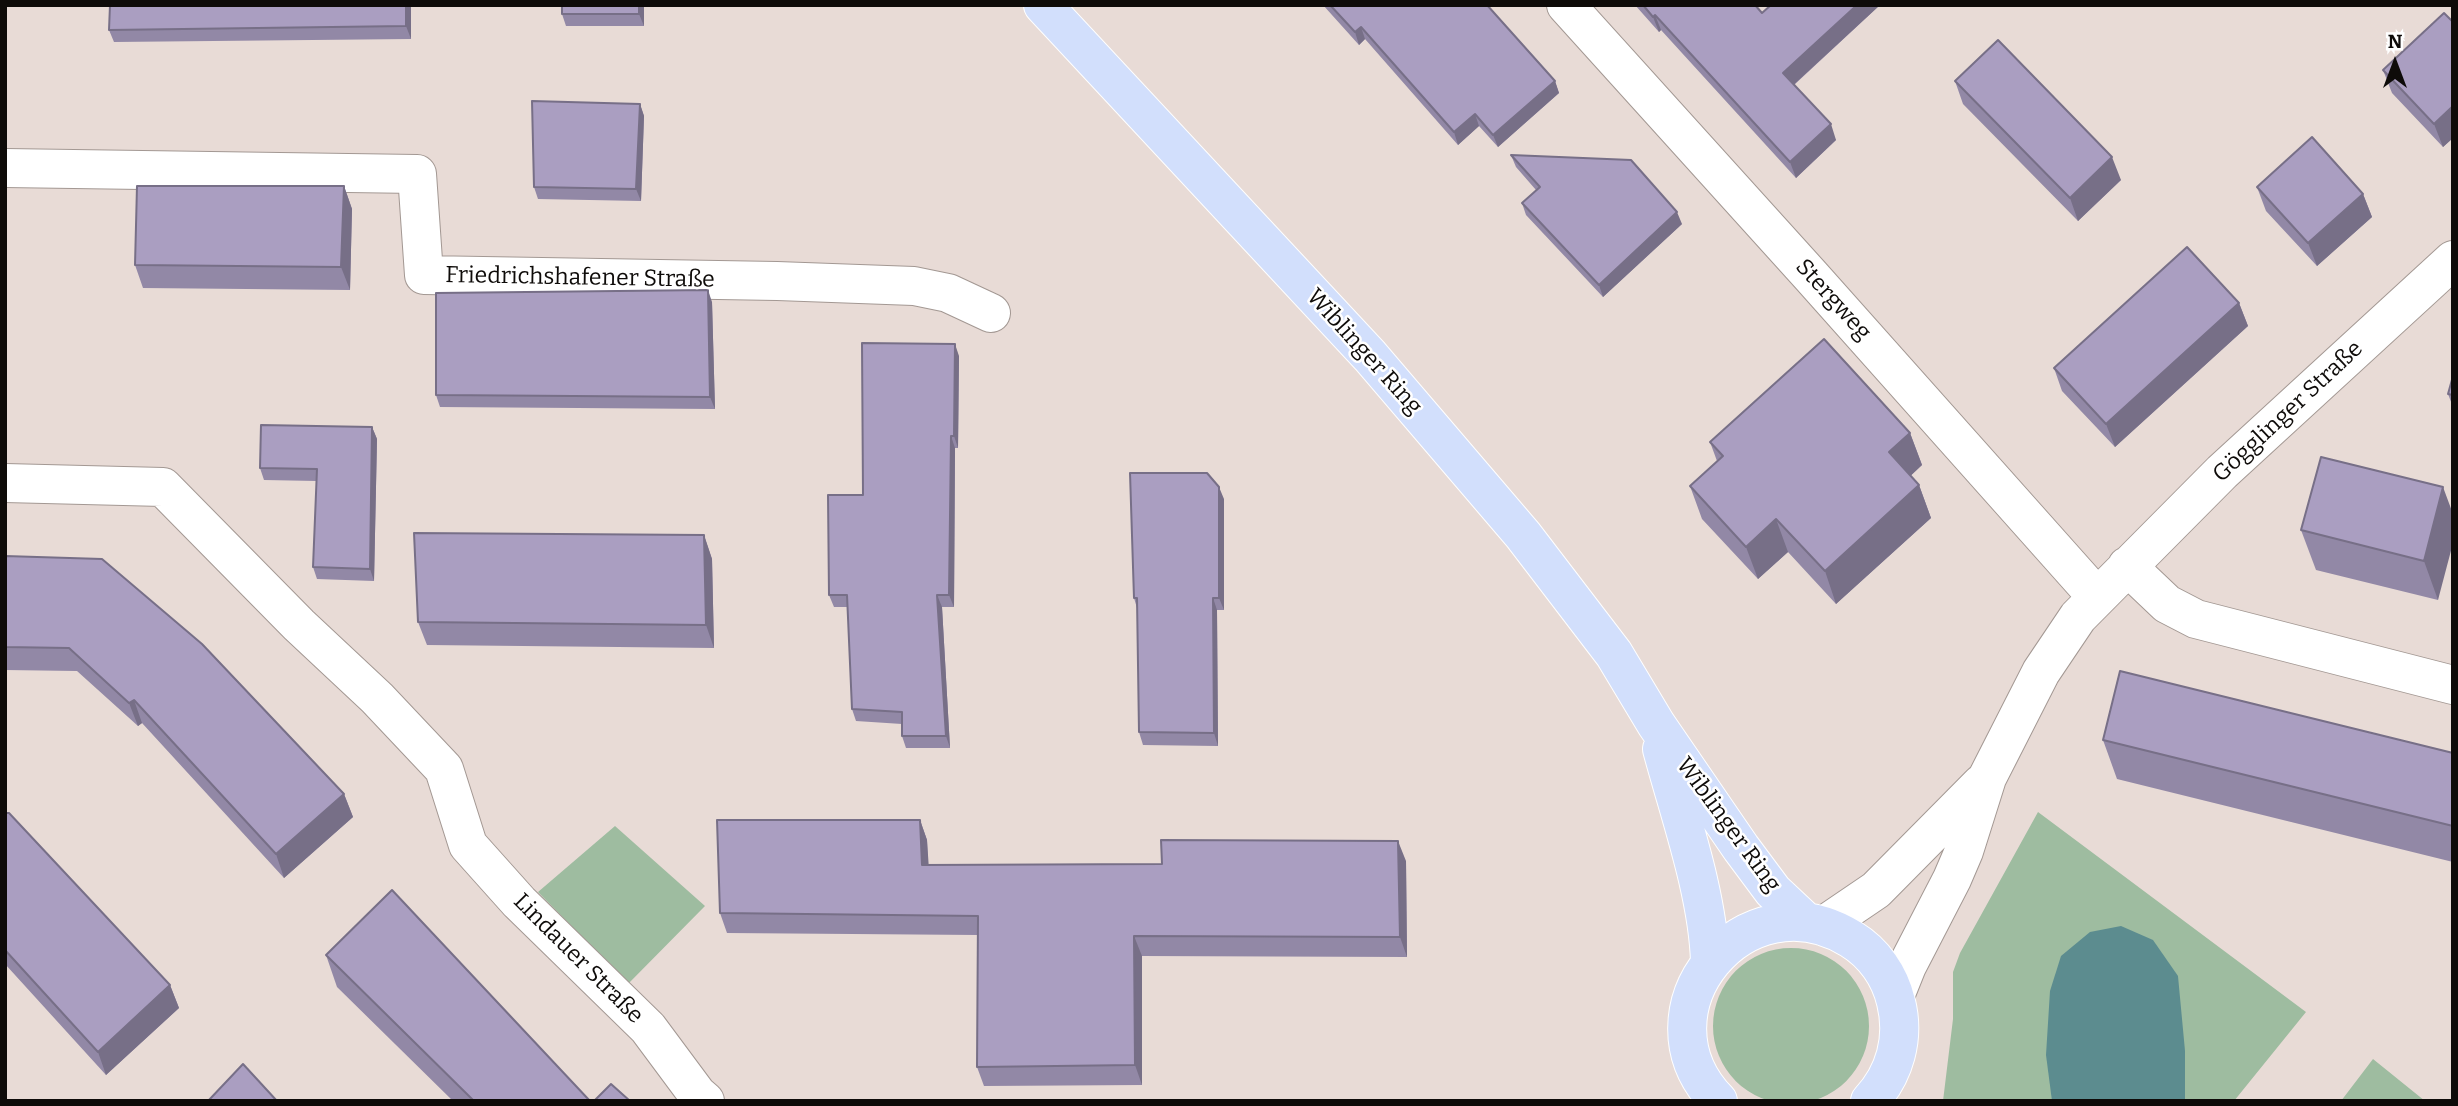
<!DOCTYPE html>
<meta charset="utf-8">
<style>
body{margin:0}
#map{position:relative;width:2458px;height:1106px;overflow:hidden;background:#e8dbd6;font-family:Bitter,serif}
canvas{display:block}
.frame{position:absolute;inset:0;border:7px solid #0e0b09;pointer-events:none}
.north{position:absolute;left:2360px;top:28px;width:70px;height:70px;-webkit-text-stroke:5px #fff;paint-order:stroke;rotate:0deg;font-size:19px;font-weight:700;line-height:28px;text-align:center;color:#0e0b09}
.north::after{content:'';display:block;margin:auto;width:24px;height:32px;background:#0e0b09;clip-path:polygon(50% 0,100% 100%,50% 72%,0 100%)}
</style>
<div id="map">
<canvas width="2458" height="1106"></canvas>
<div class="frame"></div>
<div class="north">N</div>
</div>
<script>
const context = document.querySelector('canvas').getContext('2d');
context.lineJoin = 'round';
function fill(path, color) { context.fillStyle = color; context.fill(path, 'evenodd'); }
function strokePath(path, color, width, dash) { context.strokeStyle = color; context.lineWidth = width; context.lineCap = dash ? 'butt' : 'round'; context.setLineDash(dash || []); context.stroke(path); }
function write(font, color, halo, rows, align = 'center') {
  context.font = font + ' Bitter,serif'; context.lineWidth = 5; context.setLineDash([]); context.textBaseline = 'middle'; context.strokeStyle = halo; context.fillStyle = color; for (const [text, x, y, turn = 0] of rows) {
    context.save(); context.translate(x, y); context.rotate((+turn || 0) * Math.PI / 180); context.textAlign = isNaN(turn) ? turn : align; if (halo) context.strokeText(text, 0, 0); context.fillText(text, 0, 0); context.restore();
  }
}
const green = new Path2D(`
 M2038,812L2306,1012L2234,1101H1943L1953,1019V972L1960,953Z
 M615,826L705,906L628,984L538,892Z
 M1713 1026a78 78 0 1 1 156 0a78 78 0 1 1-156 0Z
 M2373,1059L2425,1101H2341Z`);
const water = new Path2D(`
 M2121,926L2153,940L2178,976L2185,1051V1101H2052L2046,1055L2050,991L2061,956L2090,932Z`);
const minor = new Path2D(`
 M1566,5L1811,276L2097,597
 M5,168L417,174L424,275L777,281L914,286L948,293L991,313
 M5,483L163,487L299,625L377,698L444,769L468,845L519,902L648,1028L697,1094L705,1101
 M2127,566L2167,604L2196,619L2453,685
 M1823,926L1876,890L1981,784
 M1895,996L1907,966L1952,879L1964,851L1987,778L2041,672L2078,617L2222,472L2453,260`);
const major = new Path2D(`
 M1043,5L1370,356L1523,535L1614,654L1656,724L1741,848L1773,891L1806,922
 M1662,749C1680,816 1708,894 1710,962
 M1718,1101C1631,1011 1745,873 1851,939C1874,953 1890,976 1896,1002C1905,1038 1895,1074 1870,1101`);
const wall = new Path2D(`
 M411,5V39L114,42L109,30Z
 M644,5V26H566L562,14Z
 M1323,5H1487L1555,81L1559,93L1498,147L1479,126L1458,145L1365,39L1359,45Z
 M1635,5H1755L1762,13L1771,5H1880L1794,85L1836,140L1796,178L1661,30L1659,32Z
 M2453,22V138L2443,147L2392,93L2383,70Z
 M1955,81L2121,180L2078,221L1963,104Z
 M640,104L644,116L641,201L538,199L534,187Z
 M1511,155L1682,224L1603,297L1526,215L1522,203L1536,190L1516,167Z
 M344,186L352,209L350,290L143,288L135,265Z
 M2257,187L2363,194L2372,217L2317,266L2266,211Z
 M712,302L715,409L440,407L436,395Z
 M2239,303L2248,326L2115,447L2062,391L2054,368Z
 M959,356L958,448H955L954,607H942L950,748H906L902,736V724L856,721L852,709L848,607H834L829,595L863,495Z
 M2453,376V407L2448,394Z
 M372,427L377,439L374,581L317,579L313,567L317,481L264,480L260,468Z
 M1910,433L1922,465L1910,476L1919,485L1931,518L1836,604L1788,552L1758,579L1702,519L1690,486L1717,461L1710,442Z
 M2443,487L2438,600L2316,570L2301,530Z
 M1224,499V610H1217L1218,746L1143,745L1139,732L1137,608L1134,598Z
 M704,535L712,559L714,648L427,645L418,622Z
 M5,556L344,794L353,817L284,878L142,723L138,726L77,671L5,670Z
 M2103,740L2453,753V862L2117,779Z
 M5,813L170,985L179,1008L106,1075L5,964Z
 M920,820L927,840L928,865L1162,864L1406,861L1407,957L1142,956V1085L984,1086L977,1067L978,935L727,933L720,913Z
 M326,955L590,1101H453L337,987Z`);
const shadedWall = new Path2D(`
 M406,5H411V39L406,26Z
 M639,5H644V26L639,14Z
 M1857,5H1880L1789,89L1783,73Z
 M1655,15L1661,30L1659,32L1653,17Z
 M1361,27L1365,39L1359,45L1355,32Z
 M1555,81L1559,93L1498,147L1493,135Z
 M640,104L644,116L641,201L636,189Z
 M2453,106V138L2443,147L2434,124Z
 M1475,114L1479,126L1458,145L1454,132Z
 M1831,124L1836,140L1796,178L1790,162Z
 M2112,157L2121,180L2078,221L2070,198Z
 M344,186L352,209L350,290L341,267Z
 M2363,194L2372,217L2317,266L2308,243Z
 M1677,212L1682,224L1603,297L1599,285Z
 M708,290L712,302L715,409L710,397Z
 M2239,303L2248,326L2115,447L2106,424Z
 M955,344L959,356L958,448L954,436Z
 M372,427L377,439L374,581L370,569Z
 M1910,433L1922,465L1901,485L1889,452Z
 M951,436L955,448L954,607L949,595Z
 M1919,485L1931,518L1836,604L1825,571Z
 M1219,487L1224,499V610L1219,598Z
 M2443,487L2453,514V543L2438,600L2424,561Z
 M1776,519L1788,552L1758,579L1746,547Z
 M704,535L712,559L714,648L706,625Z
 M937,595L942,607L950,748L946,736Z
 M1213,598L1217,610L1218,746L1214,733Z
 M134,700L142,723L138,726L129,703Z
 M344,794L353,817L284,878L276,854Z
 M920,820L927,840L930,885L922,865Z
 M1398,841L1406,861L1407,957L1400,937Z
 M1134,936L1142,956V1085L1135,1065Z
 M170,985L179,1008L106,1075L98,1052Z`);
const building = new Path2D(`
 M110,5H406V26L109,30Z
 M562,5H639V14H562Z
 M1330,5H1487L1555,81L1493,135L1475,114L1454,132L1361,27L1355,32Z
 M1643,5H1755L1762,13L1771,5H1857L1783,73L1831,124L1790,162L1655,15L1653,17Z
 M2444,13L2453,22V106L2434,124L2383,70Z
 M1998,40L2112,157L2070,198L1955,81Z
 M532,101L640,104L636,189L534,187Z
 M2312,137L2363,194L2308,243L2257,187Z
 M1511,155L1631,160L1677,212L1599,285L1522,203L1540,187Z
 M137,186H344L341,267L135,265Z
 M2187,247L2239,303L2106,424L2054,368Z
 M708,290L710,397L436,395V293Z
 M1824,339L1910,433L1889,452L1919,485L1825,571L1776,519L1746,547L1690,486L1723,456L1710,442Z
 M862,343L955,344L954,436H951L949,595H937L946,736H902V712L852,709L847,595H829L828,495H863Z
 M2453,376V395L2448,394Z
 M261,425L372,427L370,569L313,567L317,469L260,468Z
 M2321,457L2443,487L2424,561L2301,530Z
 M1130,473H1207L1219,487V598H1213L1214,733L1139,732L1137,598H1134Z
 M414,533L704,535L706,625L418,622Z
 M5,556L102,559L202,644L344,794L276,854L134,700L129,703L69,648L5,647Z
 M2120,671L2453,753V826L2103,740Z
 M5,813H9L170,985L98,1052L5,950Z
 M717,820H920L922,865L1162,864L1161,840L1398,841L1400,937L1134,936L1135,1065L977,1067L978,916L720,913Z
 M392,890L590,1101H474L326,955Z
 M243,1064L277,1101H208Z
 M611,1084L630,1101H594Z`);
const streetNames = [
 ["Friedrichshafener Straße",580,278,1],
 ["Stergweg",1833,300,48],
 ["Wiblinger Ring",1364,352,48],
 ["Gögglinger Straße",2288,412,-43],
 ["Wiblinger Ring",1728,825,54],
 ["Lindauer Straße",578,959,45]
];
fill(green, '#9ebca0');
fill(water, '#5c8c8f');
strokePath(minor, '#a39893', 40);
strokePath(major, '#fff', 40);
strokePath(minor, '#fff', 38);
strokePath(major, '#d2dffc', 38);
fill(wall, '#9288a6');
fill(shadedWall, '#776f87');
fill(building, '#aa9ec1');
strokePath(building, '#776f87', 2);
write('23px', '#0e0b09', '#fff', streetNames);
</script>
